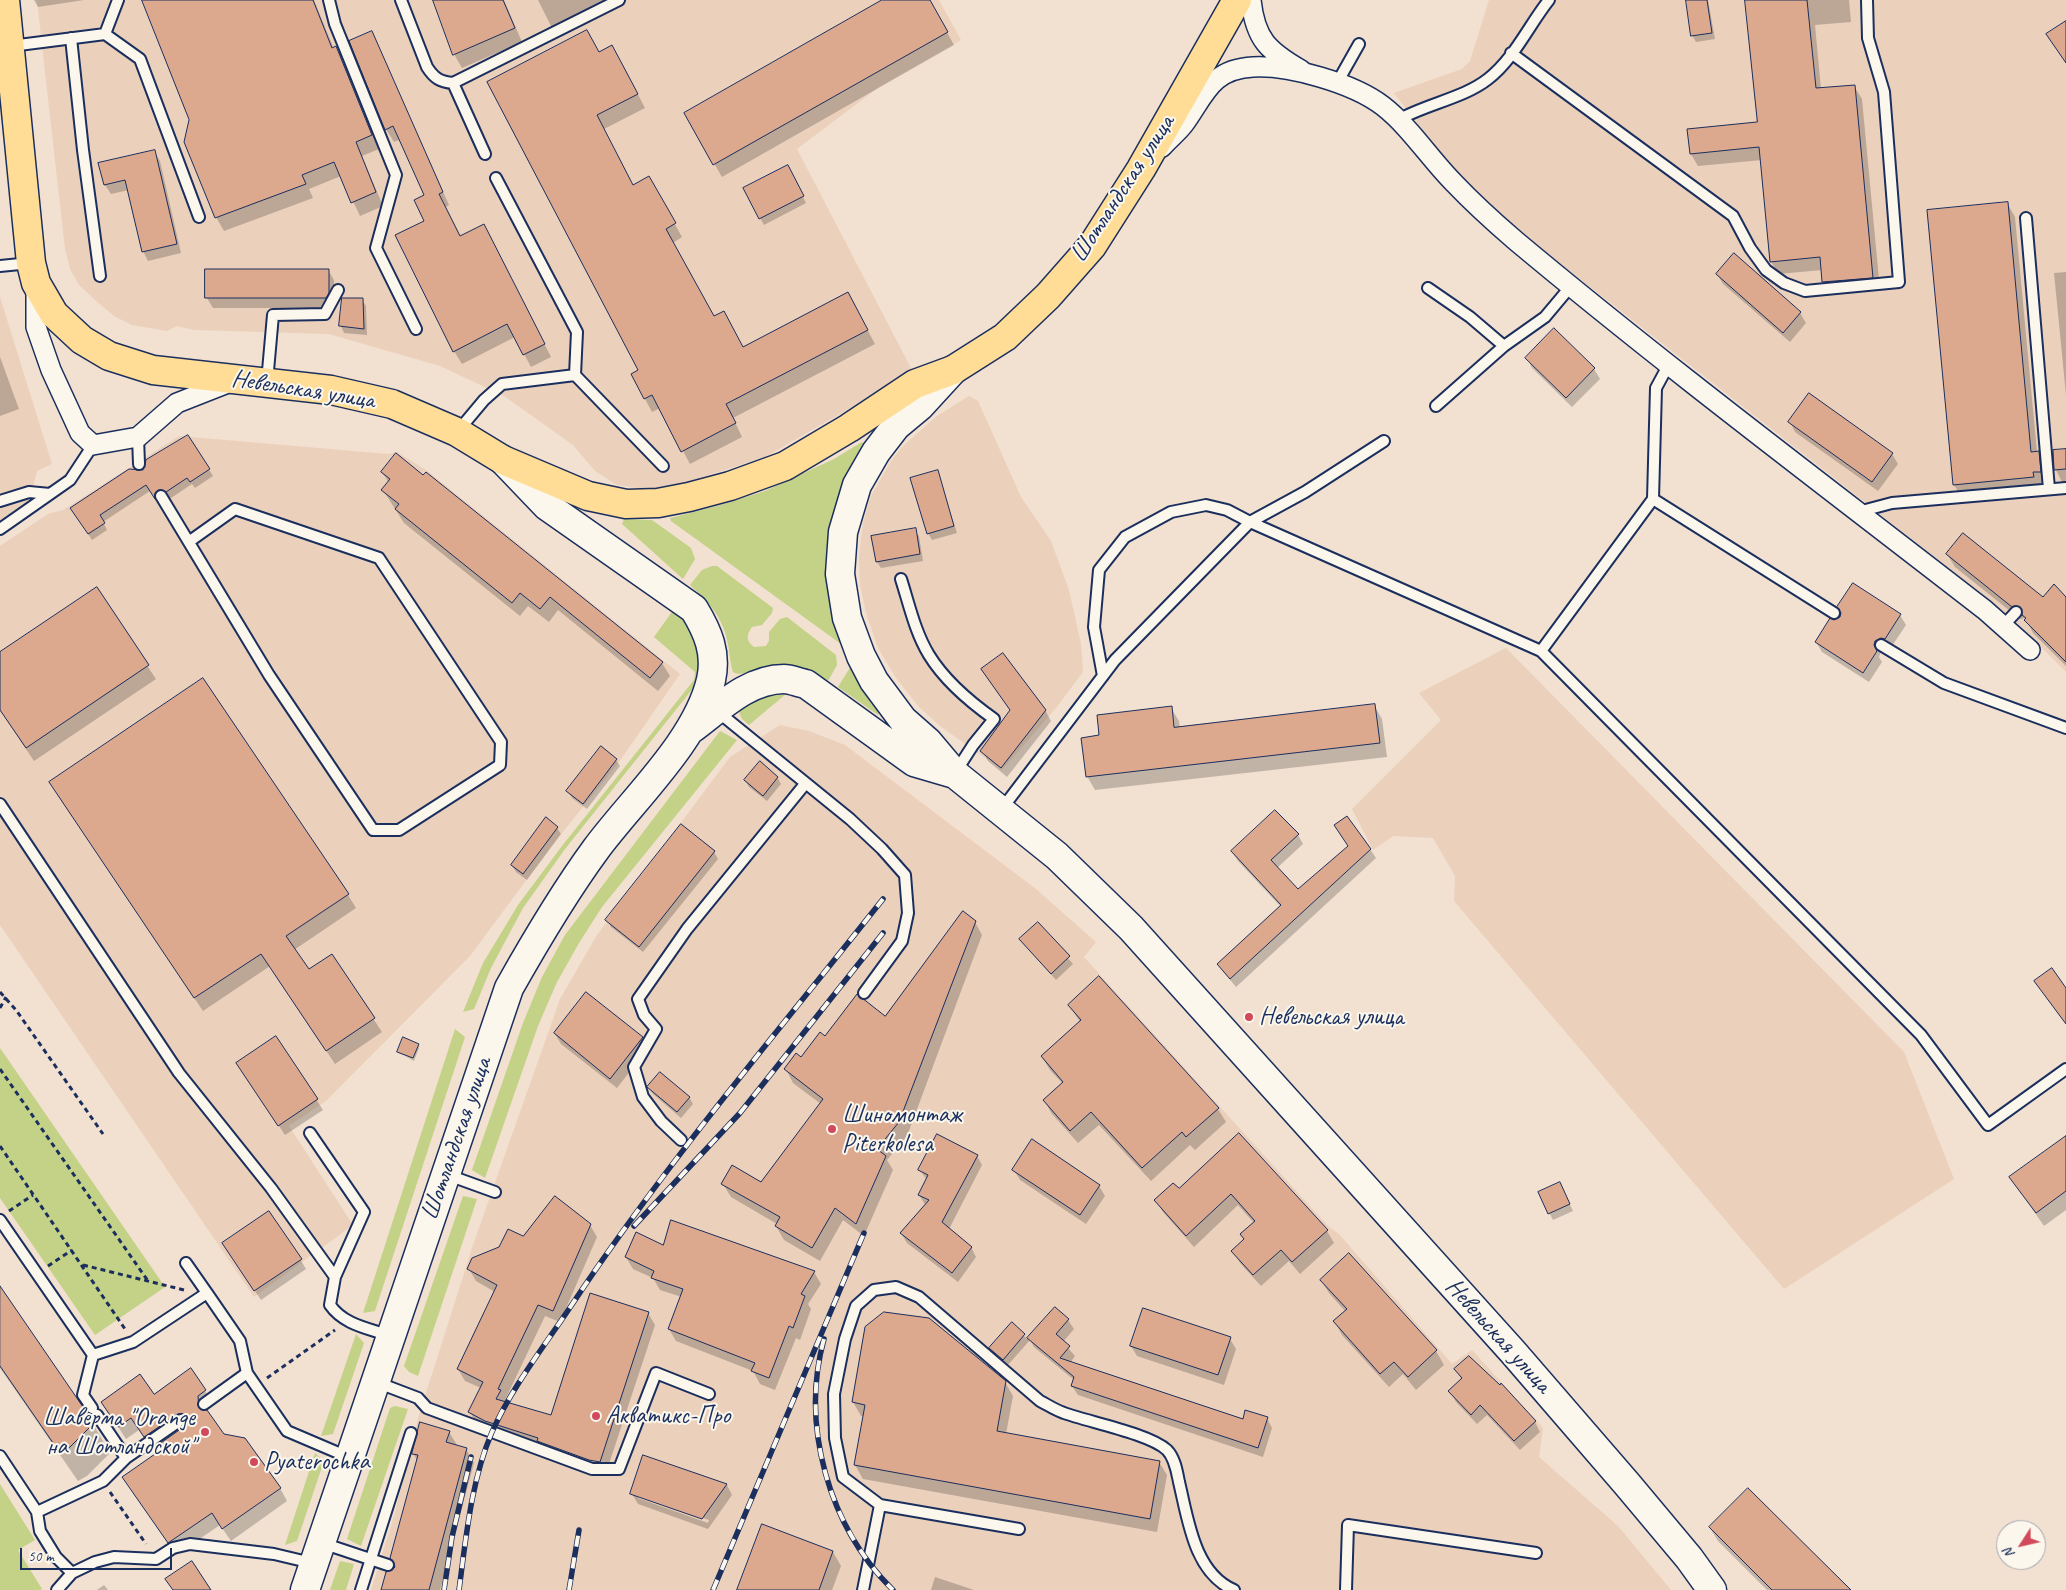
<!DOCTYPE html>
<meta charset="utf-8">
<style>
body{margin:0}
#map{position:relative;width:2066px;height:1590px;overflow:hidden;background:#f2e0d0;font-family:Caveat,sans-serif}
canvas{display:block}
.north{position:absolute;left:1996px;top:1520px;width:50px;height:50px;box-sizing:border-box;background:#fbf7ec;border:1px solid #a1a7b3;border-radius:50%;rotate:235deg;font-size:14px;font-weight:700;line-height:20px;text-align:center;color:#1b2f5e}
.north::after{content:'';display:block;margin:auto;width:18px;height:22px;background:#d1495b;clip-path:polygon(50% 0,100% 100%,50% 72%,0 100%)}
.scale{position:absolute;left:20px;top:1548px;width:152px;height:22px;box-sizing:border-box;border:2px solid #1b2f5e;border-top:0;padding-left:6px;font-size:15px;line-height:18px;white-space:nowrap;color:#1b2f5e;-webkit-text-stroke:4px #fbf7ec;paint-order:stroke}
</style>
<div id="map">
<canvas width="2066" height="1590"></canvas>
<div class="north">N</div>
<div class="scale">50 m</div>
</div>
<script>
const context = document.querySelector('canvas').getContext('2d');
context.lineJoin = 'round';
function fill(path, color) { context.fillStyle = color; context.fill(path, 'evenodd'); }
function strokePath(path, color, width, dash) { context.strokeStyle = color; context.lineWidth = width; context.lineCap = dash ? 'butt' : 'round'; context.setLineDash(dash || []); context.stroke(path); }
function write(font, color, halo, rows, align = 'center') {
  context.font = font + ' Caveat,sans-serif'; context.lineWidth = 4; context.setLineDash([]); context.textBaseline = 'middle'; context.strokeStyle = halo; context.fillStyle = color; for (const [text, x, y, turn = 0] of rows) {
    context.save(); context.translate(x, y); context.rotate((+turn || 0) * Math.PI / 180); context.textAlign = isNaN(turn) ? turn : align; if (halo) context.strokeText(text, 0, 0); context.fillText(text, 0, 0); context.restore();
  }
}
const built = new Path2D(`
 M33,0H939L961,40L879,87L797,149L913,372L765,457L665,489L636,488L617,485L595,471L573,445L504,396L440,366L329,334L194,330L177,326L167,331L132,325L114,316L95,300L79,285L70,269L65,249L37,1Z
 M1489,0H2066V672L2029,635L1940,561L1497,214L1457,175L1394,93L1462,69L1470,61Z
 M0,297L52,464L37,471L29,502L0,520Z
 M969,396L978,401L1021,497L1051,541L1069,590L1081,644L1083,672L1056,708L1002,770L940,726L919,707L896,678L878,648L866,613L860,585L859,556L863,523L871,496L891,461L903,446L937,416Z
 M179,436L388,454L397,452L426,470L680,674L617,765L553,844L470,956L326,1101L289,1126L353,1225L254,1297L0,925V546L48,514L63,510Z
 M1506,648L1904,1052L1954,1179L1784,1289L1454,901L1455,876L1433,838L1393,836L1373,850L1352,809L1441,720L1419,693Z
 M780,725L809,731L845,745L1036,889L1096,942L1084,957L1329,1227L1339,1234L1452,1364L1472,1350L1543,1428L1539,1457L1618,1526L1671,1590H371L394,1516L419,1415L473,1245L560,999L597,935L730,757Z`);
const green = new Path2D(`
 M862,442L864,445C848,477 829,507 828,545C828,566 846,631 841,644L671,521L670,518L717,506L765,491L834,459Z
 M624,519L652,520L691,548L695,559L683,579L622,524Z
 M712,566H717L773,608L772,613L762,625L752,627C746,635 746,641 754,647L766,646L769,641V632L780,619L787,617L836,655L837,665L828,681C811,671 787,663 767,666C756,667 742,678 733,672C730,663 730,654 728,644C724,619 709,602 690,585L702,570Z
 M674,609C698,630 704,657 694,687L565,849L523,908L491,968L474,1009L463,1012L483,963L518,905L562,846L694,680L695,672L654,637Z
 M851,666L879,711L878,715L838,687Z
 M769,694H786L749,725L742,719L739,712L747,704Z
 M720,731L737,740L602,907L579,943L557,982L538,1026L485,1178L472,1170L523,1023L542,977L565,935Z
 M455,1029L465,1037L375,1311L363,1313Z
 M0,1048L165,1287L95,1335L0,1198Z
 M463,1196L477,1199L418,1376L409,1372L404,1366Z
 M356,1334L364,1343L333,1434L321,1436Z
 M395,1406L408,1409L361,1546L347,1539L390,1408Z
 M315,1453L324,1461L297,1541L285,1545Z
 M0,1484L35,1540L18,1550L42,1589L40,1590H0Z
 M340,1561L354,1564L346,1590H330Z`);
const shadow = new Path2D(`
 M34,0H84L38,7Z
 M143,0H314L334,49L336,48L344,61L379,149L362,156L383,206L360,216L341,176L309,189L313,198L224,231L216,217L190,119Z
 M435,0H504L522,42L462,68L454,54Z
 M538,0H608L553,30Z
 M885,0H929L954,45L722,177L685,113Z
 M1687,0H1708L1715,39L1696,42L1692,35Z
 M1747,0H1849L1851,22L1815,25L1821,89L1854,86L1862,99L1880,290L1831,295L1823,282L1822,270L1778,274L1771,261L1762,160L1698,166L1691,154L1758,123Z
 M371,33L449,205L446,207L461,237L491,238L551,357L531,367L515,337L462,364L454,351L396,235L426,221V196L401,139L394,142L386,129Z
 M599,54L620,60L645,108L604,129L633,186L649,178L682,237L673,243L714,318L743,349L855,307L875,344L733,418L742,437L690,464L660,408L652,412L645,399L632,375L639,371L488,82Z
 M154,151L160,161L181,253L148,261L143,251L129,190L111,194L105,185L100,164Z
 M791,173L806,203L764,225L760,218Z
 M2007,203L2015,217L2037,452L2046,466L2048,485L1962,498L1954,485Z
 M1734,255L1800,313L1806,323L1790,342L1723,284L1717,274Z
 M328,270L334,280V304L332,308H213L207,298Z
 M2066,272V395L2054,273Z
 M362,300L366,306L367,335L344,333L341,326Z
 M0,357L19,409L0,416Z
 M1527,358L1594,369L1600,379L1572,407L1532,368Z
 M1790,422L1892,454L1898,464L1878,491L1795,432Z
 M188,437L213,476L195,488L192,484L171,498L162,496L158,502L150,491L103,522L107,530L92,540L76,515L144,471Z
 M2066,450V483L2063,484L2056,470L2054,451Z
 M382,472L662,663L670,676L658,691L558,610L549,622L528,606L520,616L404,523L383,490L389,483Z
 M937,472L957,533L932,540L928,533Z
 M915,530L919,536L923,561L881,568L877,562Z
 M1947,554L2043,599H2066V666L2033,633L2025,618L2020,619L1955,567Z
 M96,589L156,679L34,761L0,710V654Z
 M1842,613L1900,615L1906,625L1890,649L1887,648L1881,651L1879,657L1882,662L1869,682L1822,652L1816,642L1834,621L1841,618Z
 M982,670L1045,710L1051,721L1007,777L988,761L982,751L1011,711Z
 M1374,705L1382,719L1387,757L1095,790L1087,776L1101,736L1171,708L1179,721L1180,728Z
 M616,760L620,766L587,809L572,798L568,791Z
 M777,777L781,784L767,801L749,787L745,780Z
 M50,782L348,895L356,908L294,950L309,971L332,956L382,1032L335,1064L270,966L203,1011Z
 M557,828L561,834L527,880L516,872L512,865Z
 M1298,835L1303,844L1277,868L1298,891L1349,847L1370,849L1376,858L1236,987L1218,965L1281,907L1238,861L1232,851Z
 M714,852L718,859L643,952L611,927L607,920Z
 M975,922L982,935L907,1136L887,1160L893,1170L864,1236L843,1220L820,1261L784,1240L776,1226L777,1224L731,1197L723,1184H762L821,1104L793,1083L786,1069L826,1038L886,1017Z
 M1038,924L1073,964L1056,980L1021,940Z
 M587,994L642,1038L648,1048L617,1088L561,1044L555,1034Z
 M1069,1005L1218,1109L1226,1122L1195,1150L1190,1145L1151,1181L1099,1125L1078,1143L1052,1114L1044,1100L1063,1084L1050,1070L1042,1057L1080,1022Z
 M276,1038L323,1110L285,1135L244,1073Z
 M418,1045L419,1048L414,1061L398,1052Z
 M649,1088L689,1097L693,1104L681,1118L653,1094Z
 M1239,1135L1327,1231L1334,1243L1300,1274L1289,1261L1261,1286L1240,1263L1233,1251L1245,1240L1254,1223L1238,1205L1194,1247L1163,1212L1156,1200L1178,1190Z
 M2066,1137V1210L2044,1226L2011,1178Z
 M977,1156L982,1165L949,1229L971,1247L976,1257L958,1282L907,1243L901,1233L926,1206L919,1195L927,1180L920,1170Z
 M1014,1170L1099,1186L1105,1196L1086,1224L1020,1180Z
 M1563,1190L1573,1211L1553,1220L1539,1192Z
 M590,1225L597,1237L560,1322L545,1316L505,1400L507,1403L551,1417L648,1313L655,1325L606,1473L477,1424L470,1412L481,1388L465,1381L458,1369L495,1292L476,1281L469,1269L524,1238Z
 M664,1246L814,1272L821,1284L808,1304L811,1309L800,1340L796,1338L775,1390L760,1384L753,1371L676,1341L669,1329L682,1297L660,1290L653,1278L633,1269L626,1257Z
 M230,1254L300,1259L306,1269L261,1300Z
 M1349,1255L1436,1351L1444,1365L1416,1390L1403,1374L1389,1387L1342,1335L1335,1322L1346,1312L1329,1293L1321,1280Z
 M0,1289L93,1424L110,1453L87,1476L78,1481L0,1368Z
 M1056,1309L1068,1320L1074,1329L1063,1342L1075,1356L1070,1363L1243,1420L1267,1418L1272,1428L1263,1457L1078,1395L1072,1386L1074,1380L1034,1347L1030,1340L1007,1366L994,1355L991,1348L1012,1324L1027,1339Z
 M1230,1339L1236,1349L1224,1385L1137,1356L1131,1346Z
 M1456,1370L1535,1422L1540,1432L1520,1450L1487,1415L1477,1424L1456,1402L1450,1391L1462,1380Z
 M1005,1382L1013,1396L1006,1434L1159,1462L1167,1475L1157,1532L863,1479L855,1465L864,1416H861L853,1402Z
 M205,1391L212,1403L205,1411L224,1436L280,1488L287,1501L231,1541L220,1525L176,1555L123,1477L157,1454L139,1430L126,1439L102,1402Z
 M449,1432L457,1445L466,1449L474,1463L440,1590H383L396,1566L391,1558L418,1462L413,1453Z
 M644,1457L727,1485L732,1495L708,1529L638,1504L632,1494ZM638,1496L709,1520L708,1523L638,1498Z
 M763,1526L833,1552L841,1566L832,1590H739Z
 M1710,1528L1847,1590H1767L1718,1541Z
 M935,1577L974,1590H931Z
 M104,1585L108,1590H97Z`);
const building = new Path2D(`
 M142,0H313L332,48L336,46L372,135L356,142L376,192L351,203L334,162L302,175L306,184L215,218L184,142L189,120Z
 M433,0H503L515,28L453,55Z
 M882,0H930L948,32L713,165L684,113Z
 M1686,0H1707L1712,33L1691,36Z
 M1745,0H1807L1816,88L1855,85L1873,278L1822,282L1820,257L1770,262L1759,147L1690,154L1687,129L1757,122Z
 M2066,21V63L2046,34Z
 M587,30L599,52L612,45L638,94L597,115L633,185L649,176L676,223L666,229L714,316L724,311L743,347L848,292L868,330L726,404L736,423L681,452L652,395L644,399L631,374L638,370L487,82Z
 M372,31L443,192L439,194L460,236L484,224L545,344L523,355L507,324L453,352L395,235L424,221L414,200L424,195L393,126L385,130L349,41Z
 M155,150L177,244L142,252L125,180L104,185L98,163Z
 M788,165L804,196L759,219L743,188Z
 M2008,202L2031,452L2039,451L2041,472H2033L2034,477L1953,485L1927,210Z
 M1734,253L1801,312L1783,333L1716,274Z
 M205,269H329V293L326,298H205Z
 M342,298H363L364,329L339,326Z
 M1554,328L1595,368L1566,398L1525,358Z
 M1809,393L1893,453L1872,482L1788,422Z
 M188,435L210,469L190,482L187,478L166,492L158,490L155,493V499L146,485L100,515L105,523L88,534L70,508L129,469L143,470L146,460Z
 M2066,449V469L2054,470L2053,450Z
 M396,453L423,475L426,472L663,662L650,678L550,597L540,609L520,593L512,603L395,509L399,504L381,490L390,479L381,472Z
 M938,470L954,526L927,534L910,478Z
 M916,528L920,554L876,562L871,536Z
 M1963,533L2043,597L2054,584L2066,597V662L2024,620L2026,618L2022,615L2020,607H2012L1946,554Z
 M1853,583L1901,614L1885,639L1881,638L1875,641L1874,645L1877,651L1863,673L1815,642L1830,618L1834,620L1840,617L1841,613L1837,607Z
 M97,587L149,665L26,748L0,710V652Z
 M1003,653L1046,710L1001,768L980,751L1010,710L981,669Z
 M203,678L349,894L286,936L309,969L332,954L375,1018L326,1051L261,954L194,998L49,782Z
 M1375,704L1380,743L1086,777L1081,738L1099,735L1097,715L1172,706L1174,727Z
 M601,746L617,759L583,804L566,791Z
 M760,761L778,777L763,796L744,780Z
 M1275,810L1299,834L1271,860L1298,889L1348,846L1334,825L1347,816L1371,849L1230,979L1217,964L1281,905L1231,851Z
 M546,817L558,827L523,874L511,865Z
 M681,824L715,851L639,947L605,920Z
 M963,911L976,921L899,1122L877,1149L886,1156L856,1224L835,1208L812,1248L775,1226L780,1217L721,1184L732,1165L761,1182L823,1099L784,1069L796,1053L801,1057L820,1032L825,1036L857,994L885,1016Z
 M1038,922L1070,956L1051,974L1019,939Z
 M2052,968L2066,988V1024L2034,981Z
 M1099,976L1219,1108L1186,1137L1182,1132L1142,1168L1091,1112L1070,1131L1043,1100L1063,1082L1041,1056L1081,1020L1068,1005Z
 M586,992L643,1037L610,1079L554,1033Z
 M276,1036L318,1099L278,1126L236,1063Z
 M403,1037L419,1044L413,1058L397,1052Z
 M660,1072L690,1097L677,1112L647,1087Z
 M1239,1133L1328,1230L1292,1262L1281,1250L1253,1275L1231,1251L1244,1239L1240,1234L1255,1221L1231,1194L1186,1236L1154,1200L1173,1183L1179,1188Z
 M937,1134L978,1155L942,1222L972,1247L952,1273L900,1233L929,1200L918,1195L928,1175L918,1170Z
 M2066,1136V1191L2036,1213L2009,1177Z
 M1032,1139L1100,1185L1080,1215L1012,1170Z
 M1560,1182L1570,1204L1548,1214L1538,1192Z
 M555,1196L591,1224L553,1311L538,1305L498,1389L501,1390L496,1399L551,1415L590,1293L649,1312L600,1462L589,1460L537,1441L538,1438L485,1421L468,1412L483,1382L457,1369L497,1285L467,1269L472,1258L499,1247L508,1229L523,1236Z
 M269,1211L302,1259L254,1291L222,1243Z
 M671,1220L815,1271L801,1294L805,1296L793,1328L789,1326L769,1378L751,1371L755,1363L668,1329L683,1289L651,1278L654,1271L625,1257L636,1232L663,1245Z
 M1349,1253L1437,1350L1408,1377L1394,1362L1380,1374L1333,1321L1347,1309L1320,1280Z
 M0,1286L94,1423L70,1447L60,1453L0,1366Z
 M1055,1307L1069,1319L1056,1334L1070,1346L1060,1358L1243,1419L1245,1410L1268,1417L1258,1448L1071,1386L1074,1377L1027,1338Z
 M1143,1308L1231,1337L1218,1375L1130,1346Z
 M884,1312L929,1318L1006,1381L997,1431L1160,1461L1150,1519L854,1465L865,1405L852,1402L865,1327Z
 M1012,1322L1025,1334L1003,1360L989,1348Z
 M1469,1356L1500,1385L1501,1383L1536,1421L1514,1441L1480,1405L1471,1415L1448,1391L1462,1378L1454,1369Z
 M191,1368L206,1390L198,1396L199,1408L207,1410L224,1434L245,1438L281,1488L222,1529L212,1513L168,1543L122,1477L155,1454L152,1449L185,1426L187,1417L183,1414H178L144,1437L131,1418L118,1427L101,1402L140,1374L154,1394Z
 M420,1422L450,1431L446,1442L467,1448L429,1590H381L386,1572L392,1570L395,1567L393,1561L390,1558L418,1455L412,1454Z
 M643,1455L727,1484L702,1519L630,1494Z
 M1748,1488L1851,1590H1772L1709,1527Z
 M762,1524L833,1551L819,1590H737Z
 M192,1561L211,1590H173L165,1579Z`);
const path = new Path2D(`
 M0,992L16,1010L103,1134
 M0,1008L6,997
 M0,1069L148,1281
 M0,1146L125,1329
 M9,1211L33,1195
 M83,1265L184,1290
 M48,1266L72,1250
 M267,1378L335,1330
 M110,1492L146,1544`);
const lane = new Path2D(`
 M329,0L335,24L396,175L376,248L416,329
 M401,0L427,67C434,78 440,82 453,83L619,0
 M105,34L140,59L199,217
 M71,38L83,150L100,276
 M11,46L105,34L118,0
 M1511,53L1733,216L1750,248L1766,270L1784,283L1805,291L1899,282L1884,92L1868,38L1867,0
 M453,83L485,154
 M1337,83L1359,44
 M1398,120C1426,104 1464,98 1488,79C1514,59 1529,25 1549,0
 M496,178L577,332L575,375
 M2026,218L2049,489
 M0,266L30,263
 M1428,288L1470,317L1504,346
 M1669,364L1656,388L1653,499L1834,613
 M267,382L273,315L325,314L338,290
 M1436,406L1504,346L1545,317L1571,286
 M458,431L484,400L502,384L575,375L663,466
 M138,437L139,464
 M161,496L269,675L373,830H399L500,765L501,742L379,558L235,509L190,541
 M0,501L29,492L50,494
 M1858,512L1892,503L2066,488
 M0,529L70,480L93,445
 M901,579C909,604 915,632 929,655C945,681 970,702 994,719L973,745L955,773
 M2003,626L2016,612
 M1881,645L1944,683L2066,728
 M1541,651L1921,1035L1988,1125L2066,1069
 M1103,676L1094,627L1099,570L1125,537L1171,512L1206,505L1227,510L1250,522L1541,651L1653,499
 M717,711L850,819L882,849L905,875L908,913L902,941L864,993
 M0,804L179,1073L271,1188L335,1277
 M1001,810L1115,660L1250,522L1305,492L1384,441
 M310,1133L364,1212L335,1277L330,1305C344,1325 368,1328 390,1336
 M681,1140L661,1121L643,1097L634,1067L656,1029L644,1015L638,999L687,929L805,784
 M448,1175L495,1192
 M0,1220L93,1355L133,1342L207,1293L240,1341L247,1373L287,1431L348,1457
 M186,1263L207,1293
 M376,1382L418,1398L427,1408L592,1469H619L656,1373L709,1394
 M204,1404L247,1373
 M92,1408L83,1395L93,1355
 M97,1415L126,1458
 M0,1456L37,1512L40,1531L56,1557L72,1573L95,1562L114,1557L156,1559L173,1548L190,1544L274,1554L312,1563
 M37,1512L103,1481L126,1458L181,1420
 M1019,1529L880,1505L843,1477L835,1438L834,1394L845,1339L856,1306L874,1290L896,1287L919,1297L1040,1401C1048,1405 1055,1410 1064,1413C1089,1422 1150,1434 1167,1450C1175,1458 1177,1472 1179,1482C1188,1519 1194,1573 1234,1590
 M322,1543L388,1565
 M57,1590L72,1573
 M361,1590L411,1433
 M863,1590L880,1505
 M1346,1590L1348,1525L1536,1553`);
const street = new Path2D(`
 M1251,0C1255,39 1268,51 1301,70
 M1162,147C1169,139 1178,132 1184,124C1205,95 1211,69 1253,67C1289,65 1353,83 1383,106C1410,127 1430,159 1454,183C1473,203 1495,223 1516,241C1668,368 1828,488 1985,610L2030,650
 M36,285V327L51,370L80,433L93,445L138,437L177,403L233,381`);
const secondary = new Path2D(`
 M953,370L920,406L896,426L876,452L857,485L843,532L840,574L847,618L861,656L874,681L903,720L928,742L955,774L1057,856L1131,928L1513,1352L1627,1484L1689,1558L1712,1590
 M690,730C718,710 747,679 784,679C791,679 799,683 806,684L914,762L955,774
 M305,1590L509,988C536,940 563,894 596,849C632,800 697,741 711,680C717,653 708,632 694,609L547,506L503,460`);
const primary = new Path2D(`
 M5,0L31,263L36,283L54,314L82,340L109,356L153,370L331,390L392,404L457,432L503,460L588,496L626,504L658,503L689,497L730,486L785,466L849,428L915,384L953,370L1005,337L1048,296L1092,246L1141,169L1237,0`);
const rail = new Path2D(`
 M634,1226L740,1113L883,933
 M824,1339C800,1426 829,1527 893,1590
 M444,1590L452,1537L471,1457
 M459,1590C466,1538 471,1481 492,1432C512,1387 543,1348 571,1306C665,1164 777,1033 883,899
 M569,1590L579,1530
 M713,1590L864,1233`);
const markers = [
 [1249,1017,5,"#d1495b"],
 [832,1129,5,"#d1495b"],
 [596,1416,5,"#d1495b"],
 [205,1432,5,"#d1495b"],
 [254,1462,5,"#d1495b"]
];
const streetNames = [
 ["Шотландская улица",1123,189,-57],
 ["Невельская улица",303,390,9],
 ["Шотландская улица",457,1139,-71],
 ["Невельская улица",1498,1336,48]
];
const poiNames = [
 ["Невельская улица",1259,1017],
 ["Шиномонтаж",842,1115],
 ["Piterkolesa",842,1144],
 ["Акватикс-Про",606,1416],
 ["Шаверма \"Orange",195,1418,"right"],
 ["на Шотландской\"",195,1447,"right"],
 ["Pyaterochka",264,1462]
];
fill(built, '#ebd0bc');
fill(green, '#c3d286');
fill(shadow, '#0003');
fill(building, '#dca98f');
strokePath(building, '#1b2f5e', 1);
strokePath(lane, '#1b2f5e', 14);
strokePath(street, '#1b2f5e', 22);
strokePath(secondary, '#1b2f5e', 31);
strokePath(primary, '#1b2f5e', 31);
strokePath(path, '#1b2f5e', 3, [5, 4]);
strokePath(lane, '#fbf7ec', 10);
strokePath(street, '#fbf7ec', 19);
strokePath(secondary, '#fbf7ec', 28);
strokePath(primary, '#ffdd96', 28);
strokePath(rail, '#1b2f5e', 5.5);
strokePath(rail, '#fbf7ec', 4, [11]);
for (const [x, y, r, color] of markers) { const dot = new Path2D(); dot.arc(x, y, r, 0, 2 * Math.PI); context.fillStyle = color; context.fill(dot); strokePath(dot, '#fbf7ec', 2); }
write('25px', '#1b2f5e', '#fbf7ec', streetNames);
write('25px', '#1b2f5e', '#fbf7ec', poiNames, 'left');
</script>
